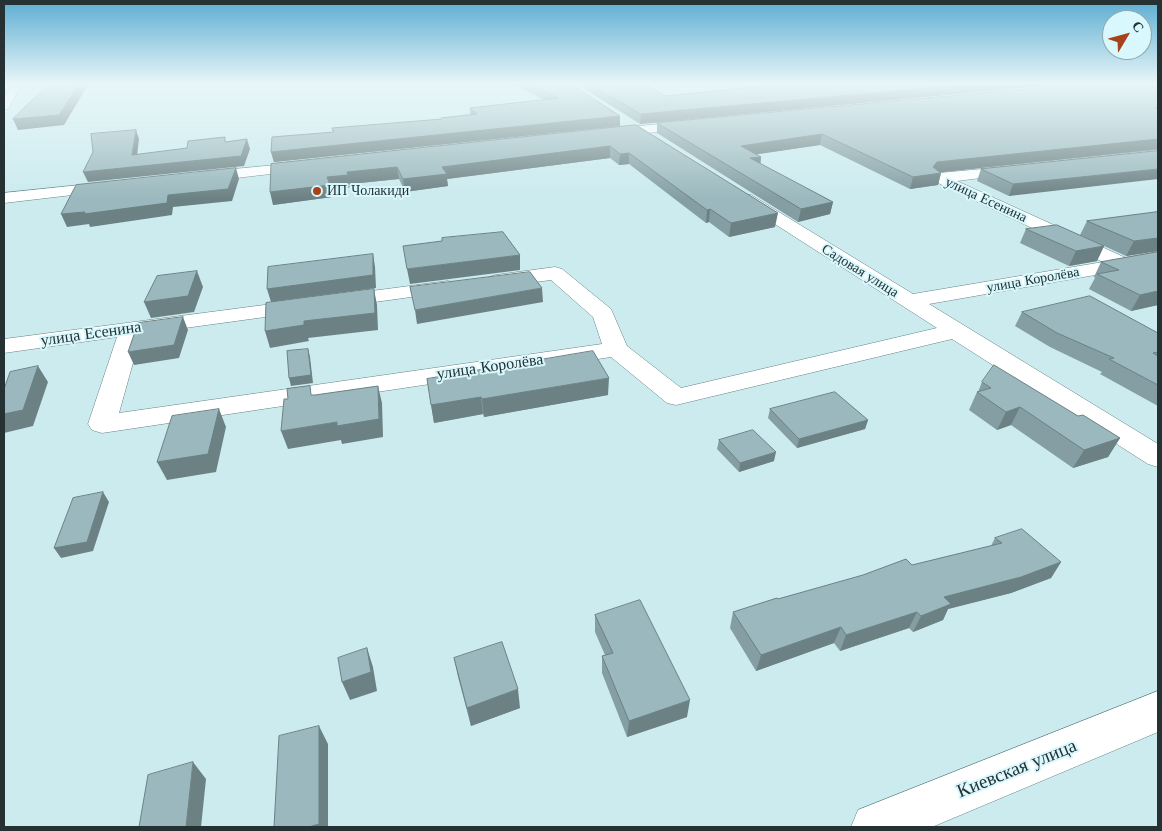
<!DOCTYPE html>
<meta charset="utf-8">
<style>
body{margin:0}
#map{position:relative;width:1162px;height:831px;overflow:hidden;background:#cbebef;font-family:"Libre Baskerville",serif}
canvas{display:block}
.frame{position:absolute;inset:0;border:5px solid #253133;pointer-events:none}
.north{position:absolute;left:1102px;top:10px;width:50px;height:50px;box-sizing:border-box;background:#d8f8fd;border:1px solid #90a8ac;border-radius:50%;rotate:53deg;font-size:14px;font-weight:700;line-height:20px;text-align:center;color:#253133}
.north::after{content:'';display:block;margin:auto;width:18px;height:22px;background:#a8421a;clip-path:polygon(50% 0,100% 100%,50% 72%,0 100%)}
</style>
<div id="map">
<canvas width="1162" height="831"></canvas>
<div class="frame"></div>
<div class="north">С</div>
</div>
<script>
const context = document.querySelector('canvas').getContext('2d');
context.lineJoin = 'round';
function strokePath(path, color, width, dash) { context.strokeStyle = color; context.lineWidth = width; context.lineCap = dash ? 'butt' : 'round'; context.setLineDash(dash || []); context.stroke(path); }
function fill(path, color) { context.fillStyle = color; context.fill(path, 'evenodd'); }
function write(font, color, halo, rows, align = 'center') {
  context.font = font + ' "Libre Baskerville",serif'; context.lineWidth = 4; context.setLineDash([]); context.textBaseline = 'middle'; context.strokeStyle = halo; context.fillStyle = color; for (const [text, x, y, turn = 0] of rows) {
    context.save(); context.translate(x, y); context.rotate((+turn || 0) * Math.PI / 180); context.textAlign = isNaN(turn) ? turn : align; if (halo) context.strokeText(text, 0, 0); context.fillText(text, 0, 0); context.restore();
  }
}
const street = new Path2D(`
 M13,83H23L8,109L4,110V98Z
 M693,121L697,122L699,125L697,128L607,137L601,133L607,129Z
 M308,162L313,163L315,166L313,169L202,182L197,180L194,177L197,174L202,172Z
 M1015,166L1020,167L1022,170L1020,173L957,181L1126,258L1158,252V264L929,304L1158,444V467L1148,464L952,339L676,405L667,403L611,357L102,433L92,430L88,424L117,337L4,353V339L448,281L455,283L458,287L455,291L141,334L119,413L602,344L593,317L551,280L496,287L489,285L486,281L489,277L496,275L555,267L562,269L611,309L627,346L681,388L937,328L739,201L737,198L739,195H751L913,294L1103,262L934,181L931,178L934,175L939,173Z
 M109,182L115,184L117,187L115,190L4,203V193Z
 M1158,691V732L932,827H851L858,810Z`);
const wall = new Path2D(`
 M514,83H569L620,116V126L274,162L271,152L333,132L332,128L441,120V118L470,115V108L544,100L517,86Z
 M575,83H643L666,96L789,83H1071L640,124Z
 M1158,83V150L940,172L941,173L938,185L910,189L820,145L756,154L761,157L760,164L833,202L830,214L798,222L657,133V123Z
 M636,125L775,227L729,237L709,222L706,223L629,164L619,165L610,158L447,179L448,186L405,192L399,179L350,184V187L331,190L332,197L273,205L271,164Z
 M1158,151L1009,196L977,181L981,169Z
 M1158,212V251L1126,256L1080,235L1087,221Z
 M1026,229L1104,246L1097,261L1069,266L1020,243Z
 M1158,252V305L1131,311L1089,289L1095,278L1094,277L1101,262Z
 M1022,312L1158,333V406L1100,374L1102,372L1050,347L1015,326Z
 M427,379L608,395L484,417L483,414L434,423Z
 M982,382L1078,416L1120,438L1108,457L1073,468L1011,425L997,430L969,410L977,392H978Z
 M770,409L868,420L865,429L797,448L768,418Z
 M719,440L774,461L739,472L717,449Z
 M995,538L1061,562L1051,578L1011,593L948,609L943,620L913,632L909,628L840,651L834,643L756,671L730,628L733,612L778,599L912,565L991,546Z
 M595,615L687,717L627,737L602,673V656L605,655L595,632Z
 M454,658L520,708L471,726L458,677Z`);
const shadedWall = new Path2D(`
 M80,83H89L64,125L18,130L13,119Z
 M984,83H1071L640,124L641,114Z
 M620,116V126L274,162L271,152Z
 M136,130L139,139L136,165L132,155Z
 M822,134L820,145L739,157L741,146Z
 M247,139L250,149L244,166L88,182L83,172Z
 M1158,139V149L934,173H941L938,185L910,189L913,177L933,167L937,162Z
 M610,146V158L447,179L448,186L405,192L403,179L442,167Z
 M629,153V164L619,165L620,154Z
 M761,157L760,168L750,158Z
 M397,167L399,179L350,184V187L331,190L332,197L273,205L270,192L347,172Z
 M236,168L239,179L232,201L173,207L172,215L90,227L89,224L67,227L61,214L168,195Z
 M1158,169V179L1009,196L1013,184Z
 M833,202L830,214L798,222L801,209Z
 M710,209L709,222L706,223L707,210Z
 M778,213L775,227L729,237L731,223Z
 M1158,238V251L1126,256L1134,241Z
 M1104,246L1097,261L1069,266L1076,251Z
 M373,254L375,267L376,288L271,302L267,289Z
 M520,255V270L410,284L407,269Z
 M197,271L203,287L194,312L151,318L144,302Z
 M542,288L543,302L417,324L415,310Z
 M374,289L377,305L378,330L308,338L309,341L270,348L265,331L304,321Z
 M1158,291V305L1131,311L1140,295Z
 M183,317L188,330L179,358L134,365L128,352Z
 M308,349L310,357L313,383L291,386L289,378Z
 M38,366L48,382L33,426L4,433V414Z
 M609,378L608,395L484,417L482,399Z
 M378,386L382,403L383,437L342,444L341,440L288,449L281,431L337,422Z
 M481,397L483,414L434,423L431,405Z
 M1020,407L1011,425L997,430L1006,412Z
 M219,409L226,427L216,472L167,480L157,462Z
 M868,420L865,429L797,448L799,439Z
 M1120,438L1108,457L1073,468L1084,450Z
 M776,452L774,461L739,472L740,463Z
 M103,492L109,502L93,551L61,558L54,548Z
 M1061,562L1051,578L1011,593L948,609L943,620L913,632L921,616L944,597Z
 M917,612L909,628L840,651L846,635Z
 M841,627L834,643L756,671L761,655Z
 M367,648L373,667L377,691L350,700L342,682Z
 M518,689L520,708L471,726L467,708Z
 M690,700L687,717L627,737L629,721Z
 M319,726L328,744V827H309Z
 M193,762L206,779L201,827H186Z`);
const building = new Path2D(`
 M50,83H80L59,115L13,119Z
 M528,83H569L620,116L271,152L272,137L334,132L332,128L442,119L441,118L477,114L470,108L558,98Z
 M588,83H643L666,96L789,83H984L641,114Z
 M1091,83H1158V108H1155L1158,109V139L937,162L933,167L941,173L913,177L822,134L741,146L761,157L750,158L833,202L801,209L657,123Z
 M636,125L778,213L731,223L710,209L707,210L629,153L620,154L610,146L442,167L447,174L403,179L397,167L347,172L348,175L327,177L330,185L270,192L271,164Z
 M136,130L132,155L187,148L188,141L225,137V142L247,139L241,156L83,172L93,152L91,134Z
 M1158,151V169L1013,184L981,169Z
 M236,168L228,189L168,195L167,203L84,214L85,212L61,214L76,185Z
 M1158,212V238L1134,241L1087,221Z
 M1057,225L1104,246L1076,251L1026,229Z
 M503,232L520,255L407,269L403,246L442,241V238Z
 M1158,252V291L1140,295L1097,274L1119,270L1101,262Z
 M373,254V275L267,289L268,267Z
 M197,271L188,296L144,302L157,276Z
 M530,272L542,288L415,310L410,287Z
 M374,289L375,313L304,321V325L265,331L266,303Z
 M1090,296L1158,333V352L1153,353L1158,356V385L1109,359L1114,358L1057,333L1022,312Z
 M183,317L174,345L128,352L138,323Z
 M308,349L311,375L289,378L287,351Z
 M593,351L609,378L482,399L481,397L431,405L427,379Z
 M994,365L1078,416L1083,415L1120,438L1084,450L1020,407L1006,412L977,392L991,388L982,382Z
 M38,366L23,410L4,414V389L10,372Z
 M310,386L311,395H315L378,386L379,419L337,426V422L281,431L284,399H288L287,389Z
 M835,392L868,420L799,439L770,409Z
 M219,409L208,454L157,462L172,416Z
 M753,430L776,452L740,463L719,440Z
 M103,492L87,542L54,548L73,498Z
 M1022,529L1061,562L1021,577L944,597L951,604L921,616L917,612L846,635L841,627L761,655L733,612L777,598L778,599L863,575L906,559L912,565L1002,543L995,538Z
 M640,600L690,700L629,721L602,656L613,653L595,615Z
 M502,642L518,689L467,708L454,658Z
 M367,648L371,672L342,682L338,658Z
 M319,726V824L309,827H274L279,736Z
 M193,762L186,827H139L148,775Z`);
const markers = [
 [317,191,5,"#a8421a"]
];
const farPoinames = [
 ["ИП Чолакиди",327,191]
];
const farStreetnames = [
 ["улица Есенина",986,200,25],
 ["Садовая улица",860,271,32],
 ["улица Королёва",1033,280,-10]
];
const streetNames = [
 ["улица Есенина",91,334,-8],
 ["улица Королёва",490,367,-8]
];
const nearStreetnames = [
 ["Киевская улица",1017,769,-22]
];
strokePath(street, '#668387', 1);
fill(street, '#fff');
fill(wall, '#849ea3');
fill(shadedWall, '#6c8184');
fill(building, '#9ab8bd');
strokePath(building, '#6c8184', 1);
const sky = context.createLinearGradient(0, 0, 0, 199);
sky.addColorStop(0, '#5cadd2');
sky.addColorStop(0.42, '#e8f6f8');
sky.addColorStop(1, '#e8f6f800');
context.fillStyle = sky;
context.fillRect(0, 0, 1162, 199);
for (const [x, y, r, color] of markers) { const dot = new Path2D(); dot.arc(x, y, r, 0, 2 * Math.PI); context.fillStyle = color; context.fill(dot); strokePath(dot, '#d8f8fd', 2); }
write('14px', '#253133', '#d8f8fd', farPoinames, 'left');
write('14px', '#253133', '#d8f8fd', farStreetnames);
write('16px', '#253133', '#d8f8fd', streetNames);
write('19px', '#253133', '#d8f8fd', nearStreetnames);
</script>
